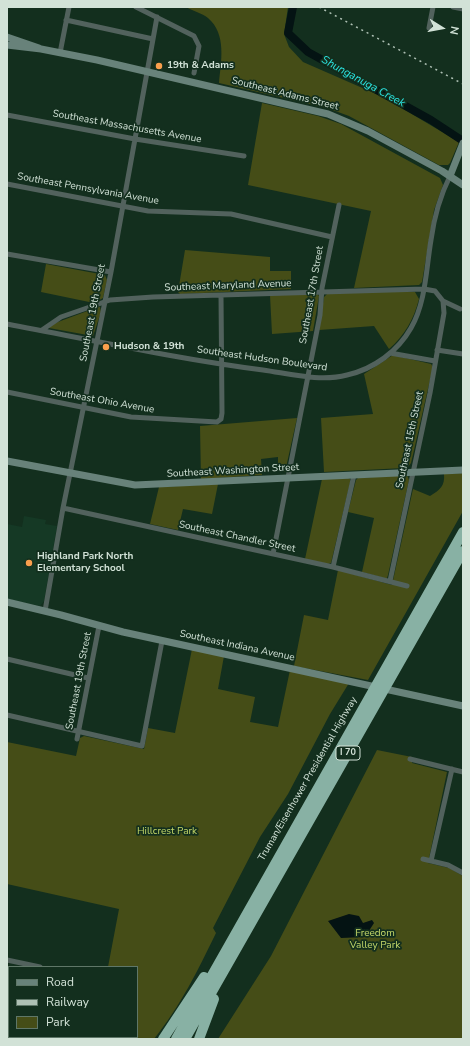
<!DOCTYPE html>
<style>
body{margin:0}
#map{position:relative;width:470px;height:1046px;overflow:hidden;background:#132f1e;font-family:"Nunito Sans",sans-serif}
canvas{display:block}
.frame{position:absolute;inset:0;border:8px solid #d2e2d7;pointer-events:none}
.legend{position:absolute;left:8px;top:966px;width:130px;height:72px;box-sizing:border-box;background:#132f1e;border:1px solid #5f7768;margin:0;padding:5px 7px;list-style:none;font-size:12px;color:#d2e2d7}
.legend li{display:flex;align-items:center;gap:8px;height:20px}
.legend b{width:20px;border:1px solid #5f7768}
.north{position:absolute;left:422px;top:8px;width:40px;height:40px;-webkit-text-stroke:3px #132f1e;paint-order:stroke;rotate:101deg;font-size:11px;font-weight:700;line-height:16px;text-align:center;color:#d2e2d7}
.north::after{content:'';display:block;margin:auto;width:14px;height:18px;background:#d2e2d7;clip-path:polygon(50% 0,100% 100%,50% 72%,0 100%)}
</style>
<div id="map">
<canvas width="470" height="1046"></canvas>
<div class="frame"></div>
<ul class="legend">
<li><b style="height:5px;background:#68827a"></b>Road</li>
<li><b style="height:5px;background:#aec0b4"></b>Railway</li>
<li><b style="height:11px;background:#454d17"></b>Park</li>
</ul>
<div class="north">N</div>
</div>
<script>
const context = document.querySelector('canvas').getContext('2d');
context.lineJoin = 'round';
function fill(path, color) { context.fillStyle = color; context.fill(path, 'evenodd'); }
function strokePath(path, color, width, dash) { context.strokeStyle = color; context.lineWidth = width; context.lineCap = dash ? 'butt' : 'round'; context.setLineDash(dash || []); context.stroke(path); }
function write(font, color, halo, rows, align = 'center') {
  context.font = font + ' "Nunito Sans",sans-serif'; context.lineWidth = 3.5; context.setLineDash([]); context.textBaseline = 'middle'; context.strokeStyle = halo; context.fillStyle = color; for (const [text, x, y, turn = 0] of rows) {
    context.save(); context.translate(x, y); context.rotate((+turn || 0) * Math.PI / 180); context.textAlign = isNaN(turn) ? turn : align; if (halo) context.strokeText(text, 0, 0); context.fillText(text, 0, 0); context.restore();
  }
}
const built = new Path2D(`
 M24,516L46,520L45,524L57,526L44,601L40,606L7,599V524L22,527Z`);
const green = new Path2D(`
 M186,7H288L284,34L289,47L303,62L383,97L459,142L450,163L448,165H439L349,116L327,108L219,83C221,62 227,34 208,18C202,13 193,11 186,7Z
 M262,103L318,116L341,124L440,178L443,185L434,210L422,282L419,285L354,288L371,211L248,185Z
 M185,250L270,257V271H291V289L180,294L178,292Z
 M46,264L105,275L107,280L103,298L94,303L41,292Z
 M330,291L415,292L419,299C414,319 404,336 389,349L374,326L319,330L324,297Z
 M317,294L319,296L313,331L272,334L270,295Z
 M98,307H100L101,312L93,336L49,328L50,325Z
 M393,355L431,364L433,367L411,463L408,467L404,468L324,472L321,418L373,414L364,374Z
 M297,418L285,472L278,470V457L261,459L262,475L201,479L200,426Z
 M463,473V511L368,680L294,666L304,615L328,620L338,570L392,585L413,489L430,496C440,490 445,486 444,474Z
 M407,475L409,480L388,575L387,578H384L362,572L374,518L348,512L356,480L358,478Z
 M348,478L350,479V483L331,563L328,564L305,559L322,479Z
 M218,484L212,514L183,509L178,530L150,524L159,487Z
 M192,649L224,656L218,689L255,697L250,722L278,727L290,670L349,683L330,714L288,794L260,837L213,928L216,933C197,972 181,1005 154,1039H66V1037H137V967H108L119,909L7,884V742L76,756L80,738L84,736L144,749L148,728L175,733Z
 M377,750L412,757V763L447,772L428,863L449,868L463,876V1039H218L271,956Z`);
const water = new Path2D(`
 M349,914L359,916L363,923L372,920L374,923L365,937L341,938L328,921Z`);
const river = new Path2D(`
 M293,7L288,33L308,52L431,120L463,141`);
const street = new Path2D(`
 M136,7L194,36L199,46L194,73
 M453,7L463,9
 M66,20L153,39
 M429,28L433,7
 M60,53L69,7
 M7,115L135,139L244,156
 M7,184L148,211L231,214L332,237
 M7,254L111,272
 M443,301L460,309
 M7,324C92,340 177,359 263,370C291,374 320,382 347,375C374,369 398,351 411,328C426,302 426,269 431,240C434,218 440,196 450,176
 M42,330L61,317L110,300L153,297L424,289L435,291L443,301L444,313L430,393L390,581
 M437,350L463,354
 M390,353L435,361
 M7,392L131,417L217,422L221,419L222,413L221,295
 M63,508L333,567L407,586
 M273,554L320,315L322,288L339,205
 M333,567L354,475
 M45,611L63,508L111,272L157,17
 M7,659L88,678
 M7,715L142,746L162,641
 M77,739L99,626
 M410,759L463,772
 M423,859L448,865L463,873
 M431,861L452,769
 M7,960L40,967`);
const secondary = new Path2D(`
 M7,37L39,48
 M7,45L41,49L97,60L328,114L368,131L442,171L463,185
 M450,176L463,143
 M7,461L135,485L463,470
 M7,602L61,615L123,632L463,706`);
const highway = new Path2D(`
 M163,1039L204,977
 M176,1039L463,532
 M185,1039L463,551
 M199,1039L214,999`);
const rail = new Path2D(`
 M319,7L463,84`);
const markers = [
 [159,66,4,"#f99f4d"],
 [106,347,4,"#f99f4d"],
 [29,563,4,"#f99f4d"]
];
const shields = [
 [348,753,24]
];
const shieldNames = [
 ["I 70",348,753]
];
const poiNames = [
 ["19th & Adams",167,66],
 ["Hudson & 19th",114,347],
 ["Highland Park North",37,557],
 ["Elementary School",37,569]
];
const streetNames = [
 ["Southeast Adams Street",285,94,14],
 ["Southeast Massachusetts Avenue",127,127,10],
 ["Southeast Pennsylvania Avenue",88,189,10],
 ["Southeast Maryland Avenue",228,286,-2],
 ["Southeast 17th Street",312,295,-80],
 ["Southeast 19th Street",93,313,-79],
 ["Southeast Hudson Boulevard",262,359,8],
 ["Southeast Ohio Avenue",102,401,10],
 ["Southeast 15th Street",410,440,-78],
 ["Southeast Washington Street",233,471,-3],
 ["Southeast Chandler Street",237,537,12],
 ["Southeast Indiana Avenue",237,646,12],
 ["Southeast 19th Street",79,681,-79],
 ["Truman/Eisenhower Presidential Highway",308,779,-60]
];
const parkNames = [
 ["Hillcrest Park",167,832],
 ["Freedom",375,934],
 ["Valley Park",375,946]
];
const waterNames = [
 ["Shunganuga Creek",363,82,29]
];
fill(built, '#153925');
fill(green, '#454d17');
fill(water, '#041313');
strokePath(river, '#041313', 8);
strokePath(street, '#52625d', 5);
strokePath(secondary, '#68827a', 7);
strokePath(highway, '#88b1a4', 10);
strokePath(rail, '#aec0b4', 1.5, [2, 4]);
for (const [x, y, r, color] of markers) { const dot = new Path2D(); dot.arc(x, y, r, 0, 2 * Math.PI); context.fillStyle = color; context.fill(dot); strokePath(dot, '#132f1e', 1.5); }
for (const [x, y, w] of shields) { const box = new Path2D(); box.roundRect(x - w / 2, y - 7, w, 14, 3); context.fillStyle = '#132f1e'; context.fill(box); strokePath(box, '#d2e2d7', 1); }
write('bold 9px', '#d2e2d7', null, shieldNames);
write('bold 10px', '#d2e2d7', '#132f1e', poiNames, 'left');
write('10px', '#d2e2d7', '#132f1e', streetNames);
write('10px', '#c5d869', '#132f1e', parkNames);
write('italic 11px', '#2be8e5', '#132f1e', waterNames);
</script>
